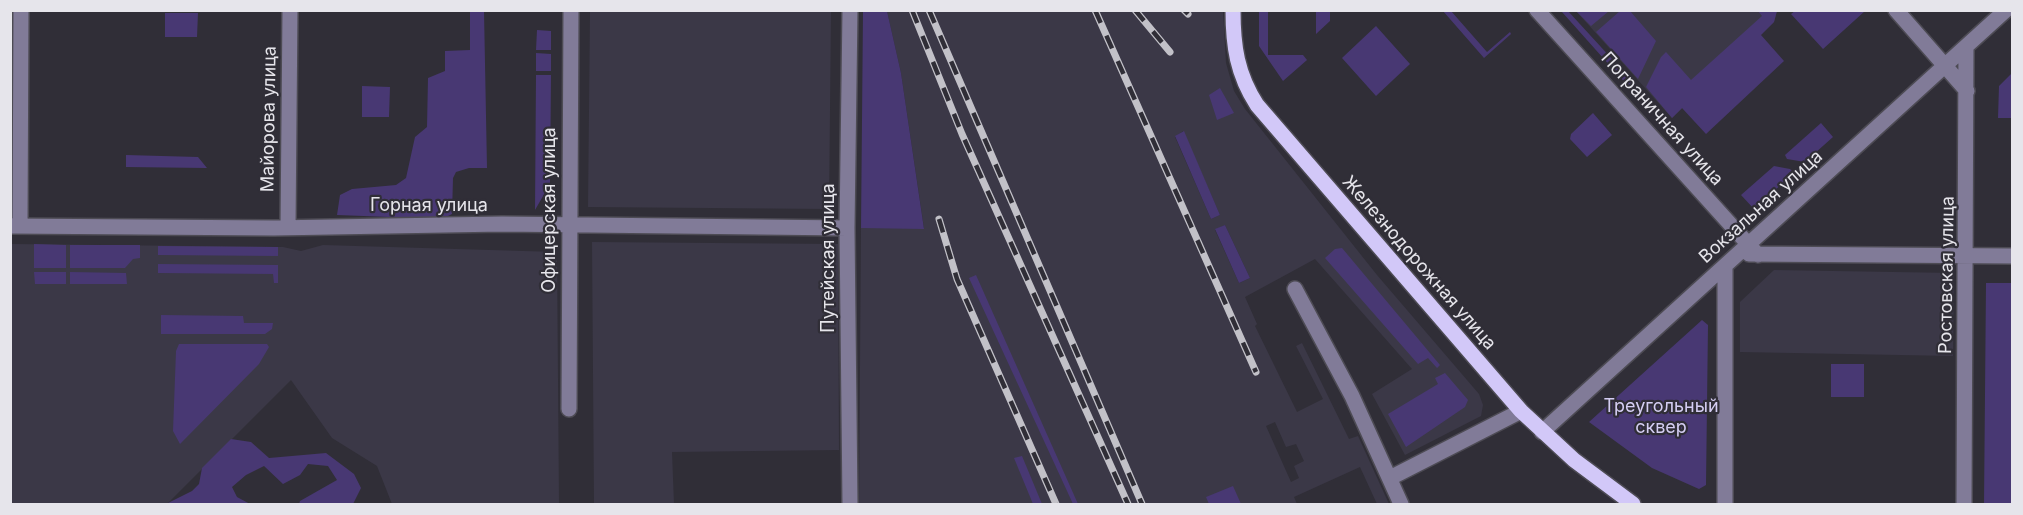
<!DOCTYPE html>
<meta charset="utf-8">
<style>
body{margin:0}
#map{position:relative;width:2023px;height:515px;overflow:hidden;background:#302e37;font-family:Inter,sans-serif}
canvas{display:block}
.frame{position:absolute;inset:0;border:12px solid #e6e5eb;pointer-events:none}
</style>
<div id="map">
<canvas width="2023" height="515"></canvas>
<div class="frame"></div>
</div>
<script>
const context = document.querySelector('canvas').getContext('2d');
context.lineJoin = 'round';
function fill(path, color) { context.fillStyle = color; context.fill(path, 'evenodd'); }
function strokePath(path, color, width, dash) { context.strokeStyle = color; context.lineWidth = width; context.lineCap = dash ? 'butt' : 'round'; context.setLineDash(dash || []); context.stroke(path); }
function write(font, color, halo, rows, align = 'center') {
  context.font = font + ' Inter,sans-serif'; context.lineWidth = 4.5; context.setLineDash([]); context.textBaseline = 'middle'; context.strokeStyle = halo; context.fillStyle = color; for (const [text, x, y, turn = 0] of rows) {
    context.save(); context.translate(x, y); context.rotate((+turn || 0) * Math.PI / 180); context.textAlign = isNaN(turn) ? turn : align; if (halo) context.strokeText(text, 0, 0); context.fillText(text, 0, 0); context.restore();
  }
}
const built = new Path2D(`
 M590,11H831L829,209L588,207Z
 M887,11H1223L1226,63L1234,91L1245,109L1377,275L1479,394L1483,405L1481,416L1405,455L1372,394L1412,369L1315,259L1245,297L1257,324L1255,326L1297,412L1323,399L1296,346L1302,343L1349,439L1358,436L1389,504H1377L1360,467L1294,497L1297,504H859L861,228H924L901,73ZM1183,131L1220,215L1211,219L1175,137ZM1225,225L1250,278L1239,283L1215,230ZM1275,422L1286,447L1296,444L1304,461L1294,466L1299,478L1291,482L1266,426Z
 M1576,11H1777L1774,22L1672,118Z
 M592,242L838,244L839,450L672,452L674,504H594Z
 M11,244L283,247L301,251L323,245L557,252L559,504H392L377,466L332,438L291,380L167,504H11Z
 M1774,270L1954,273L1953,356L1740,352V302Z`);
const green = new Path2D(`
 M1564,10L1568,11L1633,82L1628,86L1562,12Z
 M470,11H484L487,168H469L456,172L453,178L452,214L442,219L337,215L340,195L352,189L396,185L406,178L415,137L427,127L428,78L445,71V51L470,50Z
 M863,11H887L901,73L924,229L861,228Z
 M1259,11H1268V55H1303L1307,60L1283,81L1259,46Z
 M1316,11H1330V21L1316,34Z
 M1443,11H1451L1487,52L1510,32L1511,34L1484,58Z
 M1576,11H1609L1591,26Z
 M1620,11H1630L1656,41L1638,79L1596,32Z
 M1758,11H1777L1774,22L1761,35L1784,61L1706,134L1682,108L1672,118L1646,87L1661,57L1666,52L1691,80L1762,16Z
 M1795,11L1865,10V11L1823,49L1791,14Z
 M165,13H198L197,37H165Z
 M1376,26L1410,64L1376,96L1342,58Z
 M537,30L551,31V50H536Z
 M536,53L551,54V71H536Z
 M2012,73V118H1998L1999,86Z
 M536,75H551L550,184L535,210Z
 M362,86L390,87L389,117H362Z
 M1220,88L1234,113L1217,120L1209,95Z
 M1593,113L1612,135L1587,157L1570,139L1571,134Z
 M1821,123L1833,137L1805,162L1787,159L1785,155Z
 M1184,131L1220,215L1211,219L1175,136Z
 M126,155L198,157L207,168L126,167Z
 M1774,166L1790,169L1794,173L1754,209L1741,195Z
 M1225,225L1250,278L1239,283L1215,229Z
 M34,244L66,245V268H34Z
 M70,245H140V258L133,259L125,268H70Z
 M158,246L278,247V256L158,255Z
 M1342,248L1440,365L1437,368L1428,358L1418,364L1325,258L1335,249Z
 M158,264L278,265V283H274L273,274L158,273Z
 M34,272H66V284H35Z
 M70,272L126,273L127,284H70Z
 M976,275L1078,504H1073L969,278Z
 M1986,283H2012V504H1984Z
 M161,315L243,316L244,323H273L272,329L265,334H161Z
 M1702,320L1708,325L1706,485L1699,489L1652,468L1589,422Z
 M179,344H267L269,347L259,364L180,444L173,431L176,351Z
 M1831,364H1864V397H1831Z
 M1445,373L1468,400L1465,407L1406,447L1388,414L1438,384L1435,378Z
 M231,439L251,442L269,458L326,453L354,474L361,488L353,504H299L300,501L337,480L328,466L308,464L300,475L283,484L264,466L246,475L232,487L237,497L250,504H166L192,491L199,484L202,468Z
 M1022,456L1042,504H1033L1014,458Z
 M1233,486L1241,504H1209L1206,497Z`);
const minor = new Path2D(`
 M850,10L847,228L850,504
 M1537,10L1758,255
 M1896,10L1967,91
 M10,226L274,228L502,224L847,228
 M20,226L21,10
 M288,227L290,10
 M1749,254L2012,256
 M1725,266V504
 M1295,289L1352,396L1401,504
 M569,409L571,10
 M1542,432L2006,10
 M1390,478L1521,411
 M1964,504L1966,47`);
const major = new Path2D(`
 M1233,10C1233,46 1237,74 1257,105L1521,411L1574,460L1633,504`);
const rail = new Path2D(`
 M912,10L962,134L1128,504
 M929,10L1142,504
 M1095,10L1256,372
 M1135,10L1170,52
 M1184,10L1188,14
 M939,219L957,279L1056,504`);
const streetNames = [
 ["Майорова улица",269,119,-89],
 ["Пограничная улица",1662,119,48],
 ["Горная улица",429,206],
 ["Вокзальная улица",1761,207,-42],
 ["Офицерская улица",550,210,-90],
 ["Путейская улица",829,258,-90],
 ["Железнодорожная улица",1419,263,49],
 ["Ростовская улица",1947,275,-89]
];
const parkNames = [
 ["Треугольный",1661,407],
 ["сквер",1661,428]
];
fill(built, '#3b3847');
fill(green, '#483873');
strokePath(minor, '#4d4b54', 18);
strokePath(major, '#4d4b54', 18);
strokePath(minor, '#817b98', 15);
strokePath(major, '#d2c8f8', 15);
strokePath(rail, '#c2c1c8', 7);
strokePath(rail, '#302e37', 4.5, [14]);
write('18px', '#e6e5eb', '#302e37', streetNames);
write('18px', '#d5cef3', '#302e37', parkNames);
</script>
